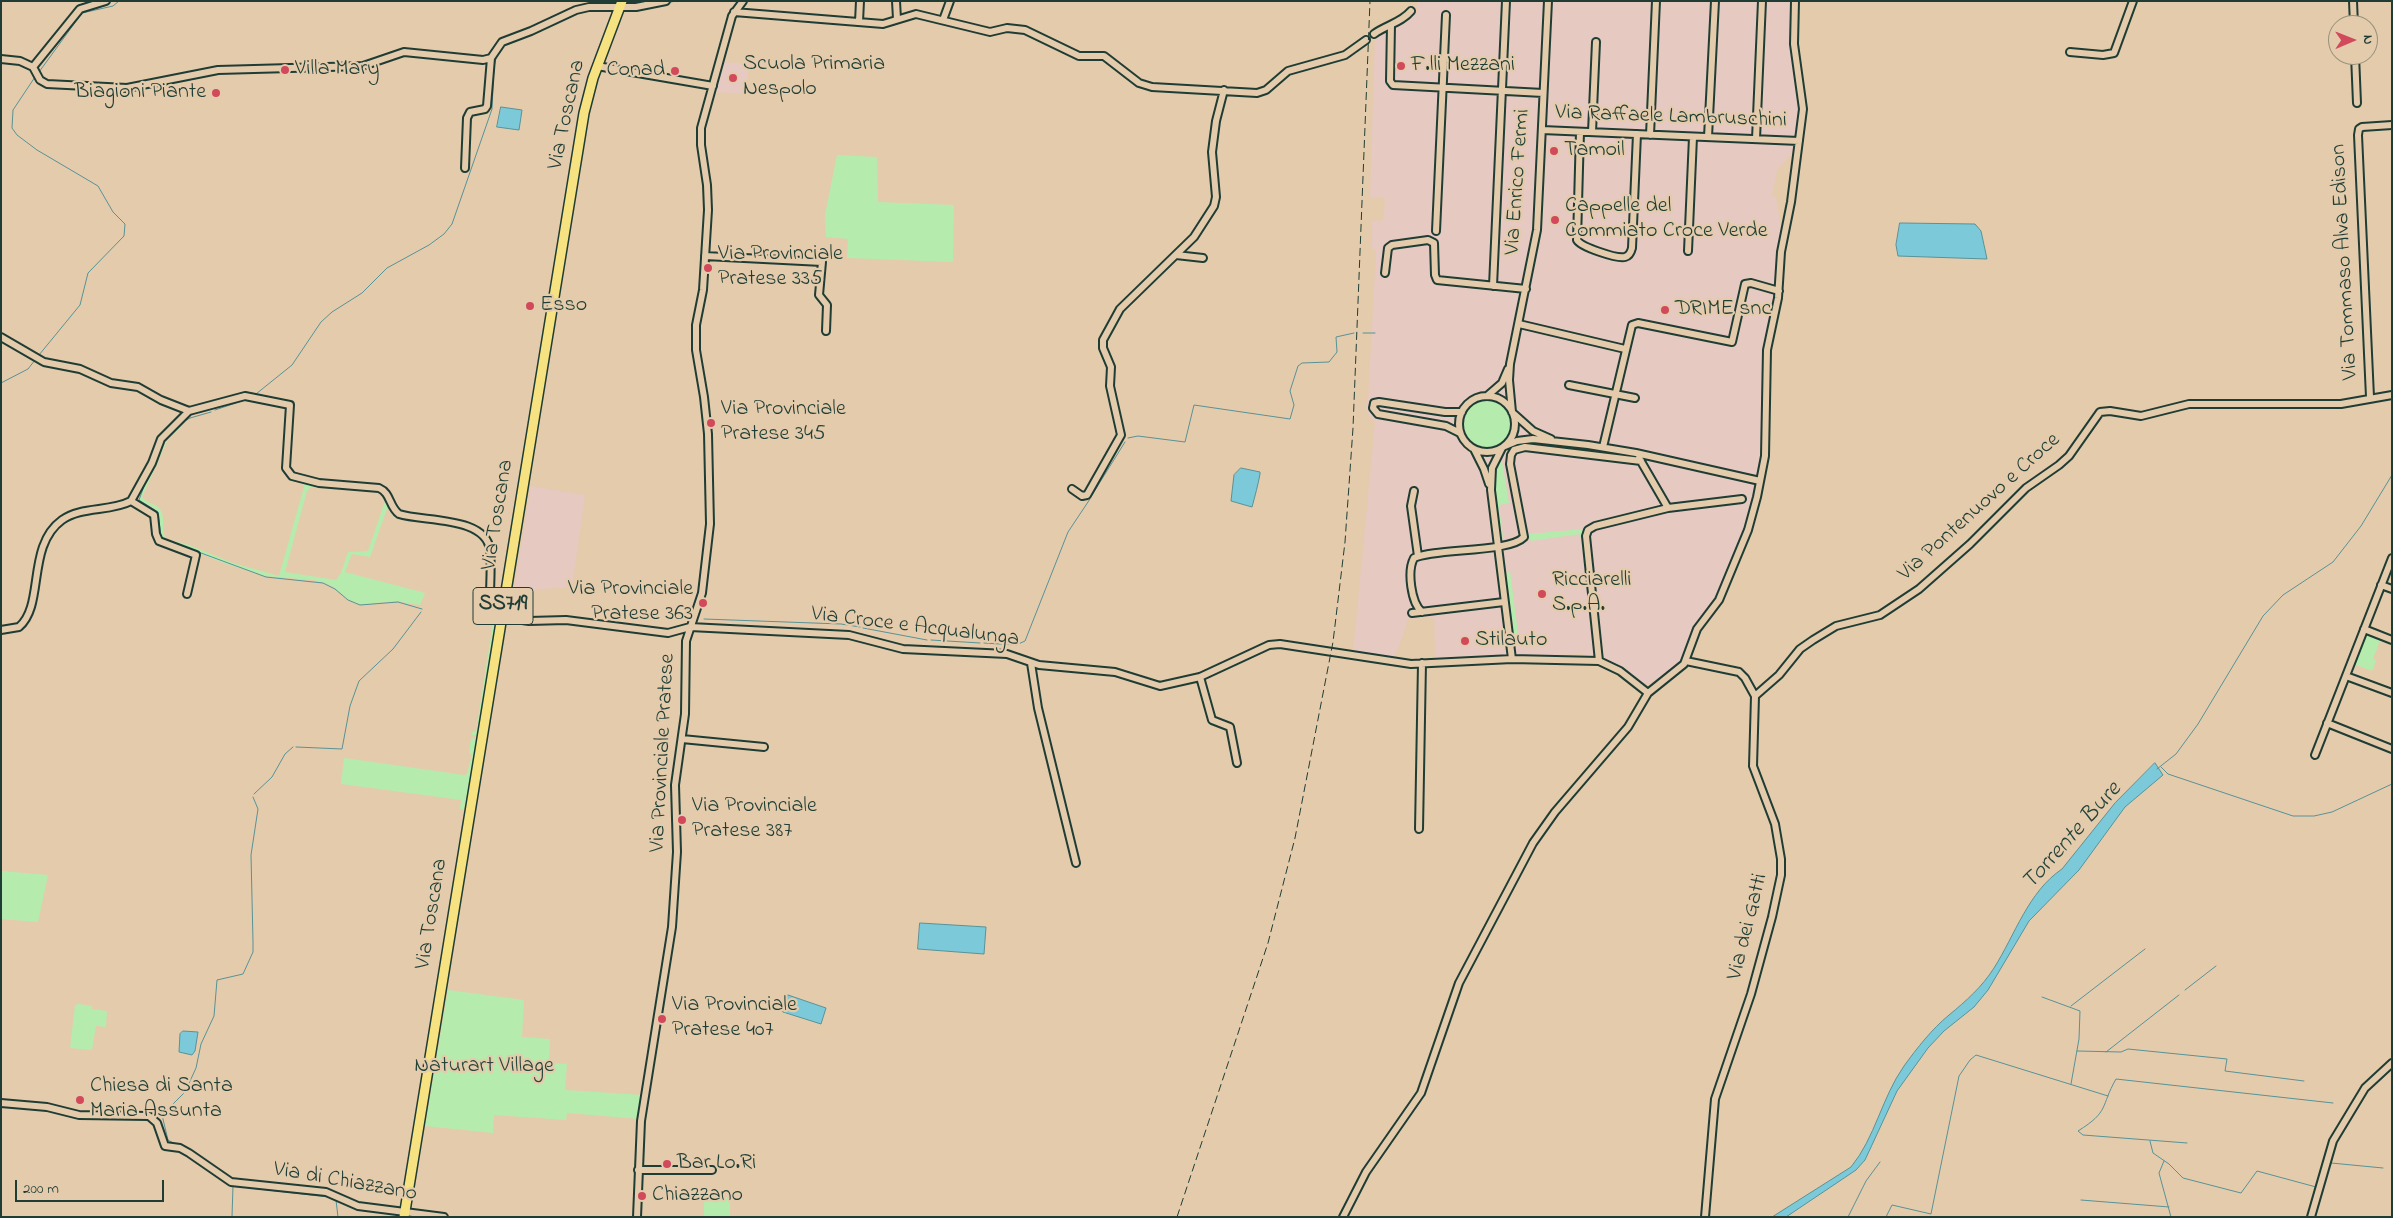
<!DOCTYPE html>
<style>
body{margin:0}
#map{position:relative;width:2393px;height:1218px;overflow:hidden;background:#e4cbac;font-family:"Indie Flower",sans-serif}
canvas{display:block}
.frame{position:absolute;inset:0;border:2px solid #1f3d34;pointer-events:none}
.north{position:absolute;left:2328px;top:15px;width:50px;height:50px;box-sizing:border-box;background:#e4cbac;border:1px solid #95927c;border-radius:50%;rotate:89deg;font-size:14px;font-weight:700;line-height:20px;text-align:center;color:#1f3d34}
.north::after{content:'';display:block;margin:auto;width:18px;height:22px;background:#d1495b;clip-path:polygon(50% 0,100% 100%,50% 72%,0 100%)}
.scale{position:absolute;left:15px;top:1180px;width:149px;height:22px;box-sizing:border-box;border:2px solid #1f3d34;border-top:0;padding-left:6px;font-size:15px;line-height:18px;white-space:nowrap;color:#1f3d34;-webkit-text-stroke:4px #e4cbac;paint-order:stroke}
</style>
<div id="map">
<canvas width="2393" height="1218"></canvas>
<div class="frame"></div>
<div class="north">N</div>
<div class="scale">200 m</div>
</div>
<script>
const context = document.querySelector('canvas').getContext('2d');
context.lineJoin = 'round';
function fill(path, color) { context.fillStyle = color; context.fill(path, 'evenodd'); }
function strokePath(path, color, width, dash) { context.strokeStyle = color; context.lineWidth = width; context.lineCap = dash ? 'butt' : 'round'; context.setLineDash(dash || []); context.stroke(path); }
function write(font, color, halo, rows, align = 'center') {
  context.font = font + ' "Indie Flower",sans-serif'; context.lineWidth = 4.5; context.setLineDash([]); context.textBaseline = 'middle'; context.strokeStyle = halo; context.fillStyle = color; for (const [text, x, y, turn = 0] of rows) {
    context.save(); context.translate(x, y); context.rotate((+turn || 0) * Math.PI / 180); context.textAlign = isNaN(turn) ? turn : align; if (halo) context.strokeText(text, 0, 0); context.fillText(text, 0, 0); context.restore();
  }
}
const built = new Path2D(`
 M1417,1H1797L1796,41L1806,112L1803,143L1777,170L1772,196L1776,197L1781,229L1775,299L1764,340L1763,439L1752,505L1741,540L1731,557L1715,602L1695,626L1683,660L1669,673L1649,684L1641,682L1608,662L1582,654L1435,659L1434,617L1407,619L1406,627L1394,659L1353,652L1375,422L1368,414L1366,407L1368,399L1376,250H1372V221L1383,220L1385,198L1370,197L1375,36L1417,12Z
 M724,62L749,64L746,94L714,92Z
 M531,486L585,495L572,587L514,591Z`);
const green = new Path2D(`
 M837,155L877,157L878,202L954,205L953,262L847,258L848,239L826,237L825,215Z
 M1464 424a24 24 0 1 1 48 0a24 24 0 1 1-48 0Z
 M179,426L182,427L169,437L142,497C147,504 157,503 161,511C166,520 160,531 166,539L189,545L233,563L279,576L304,487L303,484L287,479L288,476L308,484L379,491L389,503L370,557L352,554L345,572L425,593L420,605L395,601L361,605L347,599L335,588L327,584L314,580L264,576L224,563L162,538C155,514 169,514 140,501L139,498C144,487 150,477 155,466C163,449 165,438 179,426ZM311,487L379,492L386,498L368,551L348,552L341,573L336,580L285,572L307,491Z
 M1502,461L1509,503L1499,505L1503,538H1501C1498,515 1488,484 1498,462Z
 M1584,529L1586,560H1584L1580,534L1531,541L1528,534Z
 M1510,571L1519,641H1515L1506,573Z
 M494,616L496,624L479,731L477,735H472V732H476Z
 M2366,632L2381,638L2373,659L2376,660L2372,671L2354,664Z
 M471,738L477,739L464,810L460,809L461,800L341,784L344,758L464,775L467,774L472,754L469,753Z
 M1,871L48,875L38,922L1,919Z
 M448,990L524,1000L522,1037L550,1039L549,1063L567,1064L565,1090L643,1095L639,1119L567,1113L566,1120L494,1115L493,1133L425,1126Z
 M79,1004L92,1006V1009L107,1011L106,1027L96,1026L92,1050L70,1048L75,1005Z
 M730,1197V1217H704V1198Z`);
const water = new Path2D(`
 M501,107L522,110L519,130L497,127Z
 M1900,223L1975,224L1981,231L1987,259L1898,256L1896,245Z
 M1241,468L1260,472V474C1258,485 1255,496 1252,507L1231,501L1234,475Z
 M2155,763L2163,775L2125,807L2079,870L2029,921L1988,990L1974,1007L1944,1031L1928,1048L1897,1091L1865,1160L1856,1170L1786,1217H1772L1851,1167C1875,1138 1882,1097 1904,1066C1917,1048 1932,1029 1949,1015C1966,1001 1982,987 1994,968C2015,935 2028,892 2062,869L2115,803Z
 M920,923L986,927L984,954L918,949Z
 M788,995L826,1008L821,1024L783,1012Z
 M183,1031L198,1032L195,1051L192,1055L179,1052L180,1034Z`);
const stream = new Path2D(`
 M593,10L612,11
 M622,11L646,9L675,1
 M535,32L550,26
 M39,72L82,13L113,6L119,1
 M35,77L13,110L12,128L17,135L37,150L98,186L113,212L125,224L124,236L88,273L80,305L39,355
 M1363,333H1375
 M1,383L28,369L35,360
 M256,394L292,365L321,322L332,312L362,293L387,268L429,245L444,234L452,224L492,109L494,66L497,55
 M215,410L245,400
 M181,423L190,418L211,412
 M1128,438L1138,436L1185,442L1194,405L1290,419L1294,405L1290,391L1298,366L1302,363L1329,362L1337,352L1336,337L1354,333
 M147,478L139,500L158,512L161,538
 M1092,495L1125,442
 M174,543L266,577L323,583L335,589L348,600L360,605L398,602L422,609
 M704,619L841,624L860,627
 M863,628L927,640
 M931,640L980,643
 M984,643L1016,645L1025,641L1068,532L1090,499
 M296,747L342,749L350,706L359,681L393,649L421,612
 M2161,767L2168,774L2293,816H2314L2332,812L2392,784
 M2157,769L2176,754L2198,724L2263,616L2283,595L2333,562L2361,526L2392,475
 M254,794L272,777L285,754L293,747
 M2185,990L2216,966
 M2042,997L2080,1011L2079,1039L2071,1084
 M2071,1006L2145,949
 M2077,1051L2121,1052L2128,1049L2227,1059L2225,1071L2304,1081
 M2106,1052L2179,995
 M2150,1141L2153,1153L2169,1164L2183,1178L2241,1193L2257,1171L2316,1187
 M2187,1143L2083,1135L2078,1131C2110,1111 2100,1107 2116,1079L2333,1103
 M177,1145L168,1140L162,1115L185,1092L196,1068L201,1044L214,1016L217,980L243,974L253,952V942L251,855L258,809L253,797
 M186,1147L201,1157
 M2164,1161L2159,1173L2171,1217
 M2331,1163L2383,1168
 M212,1165L225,1174
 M241,1187L329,1197
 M336,1200L338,1217
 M2081,1200L2169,1207
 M232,1217L233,1186
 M1848,1217L1866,1181L1880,1162
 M1886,1217L1892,1205L1931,1214L1959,1076L1970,1060L1976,1055L2108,1096`);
const minor = new Path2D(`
 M896,1L897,19
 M2353,1L2354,25
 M734,12L883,24L916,14L990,32L1007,28L1025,30L1079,56H1104L1139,83L1152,87L1257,93L1266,90L1288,71L1345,55L1366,40
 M943,20L950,1
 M859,22L860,1
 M1391,25L1390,81L1393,85L1543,93
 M1374,34C1386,25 1401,23 1411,11
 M2070,52L2103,55L2114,53L2133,1
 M2355,55L2357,103
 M1,59L20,61L33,67
 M597,66L713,86
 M33,67L40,80L47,84L127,88L218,70L363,66L404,52L483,60L491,58L502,42L531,31L576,10L589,7H636L666,1
 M33,67L80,9L106,1
 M1542,130L1799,141
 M1580,132L1577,240C1581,247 1617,259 1625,257C1629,256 1631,252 1632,248L1637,134
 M1592,132L1596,42
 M1650,135L1656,1
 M1708,137L1715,1
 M1756,139L1762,1
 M465,168L467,118L470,112L485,109L487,106L491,58
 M1436,231L1446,15
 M1688,251L1693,137
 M1176,255L1203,258
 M705,256L822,262L819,295L827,305L826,331
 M1385,273L1388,248L1392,245L1428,240L1434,243L1435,275L1437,280L1526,289
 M1493,286L1506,1
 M1519,324L1625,349
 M1,337L44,362L80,369L111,383L138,387L161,400L189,411
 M1569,385L1635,398
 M1459 424a28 28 0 1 1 56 0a28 28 0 1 1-56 0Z
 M1487,396L1502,383L1508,369
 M2370,397L2358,135L2359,129L2362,127L2392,125
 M1512,412L1509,380L1510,364L1537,230L1548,1
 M1514,414L1533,431L1551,439
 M1460,433L1446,426L1378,414L1373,408L1374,403L1379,402L1445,412H1462
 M1505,446L1517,441L1533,439L1588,445L1636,453L1760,481
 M1603,447L1632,325L1638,323L1732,342L1745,284L1751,283L1779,291
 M1502,448L1492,468L1491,490L1512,659
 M1474,449L1484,469L1489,484
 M1639,458L1668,508
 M1072,489L1082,496L1087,495L1121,435L1110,386L1111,367L1103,348V340L1120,309L1194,237L1214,206L1216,197L1212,152L1216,121L1224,90
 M1414,491L1411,506L1418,556
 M131,501L154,515L156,534L159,541L196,555L187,594
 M2381,585L2392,589
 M1422,612C1411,603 1407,571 1414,558C1436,548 1509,553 1524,537L1510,464L1511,455L1514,450L1525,447L1641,461
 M1412,613L1504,602
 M2364,629L2392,640
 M1,630L19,627C45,605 26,546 62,520C81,506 110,512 131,501L152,463L161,439L189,411L245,396L290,405L286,468L292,476L319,483L379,488C391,493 389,507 399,514C424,522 486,516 490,550C492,571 489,592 490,612L501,617L529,621L566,620L668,633L690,627L849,635L903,649L1007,654L1039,665L1115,672L1160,686L1200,677L1269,645L1280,644L1411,664L1512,659L1599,661L1620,671L1648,693
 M1599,661L1586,536L1588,530L1595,526L1668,508L1742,499
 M1686,661L1739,672L1745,678L1755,696L1753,766L1775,824L1781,859V875L1772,917L1751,994L1715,1099L1705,1217
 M1031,663L1038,708L1076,863
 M2346,676L2392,693
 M1200,677L1212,720L1230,727L1237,763
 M1755,696L1779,675L1800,649L1813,640L1836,626L1880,615L1919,589L1970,544L2026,488L2059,465L2069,456L2100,412L2110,411L2141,416L2189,404H2341L2392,395
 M2327,723L2392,749
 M682,739L764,747
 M2315,755L2392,558
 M1419,829L1422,663
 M1,1103L47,1107L79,1115L149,1116L157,1123L165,1146L180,1148L189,1153L231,1182L326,1192L358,1206L444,1217
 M638,1170H712
 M637,1217L641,1121L672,927L677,852L675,785L685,714L686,641L702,593L710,524L708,434L704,397L696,350V325L703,290L708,210L707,185L701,145V128L732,16L743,1
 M1343,1217L1366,1172L1421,1093L1459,983L1533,843L1555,812L1628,727L1648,693L1684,664L1697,629L1719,600L1748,530L1757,497L1765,456L1767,350L1778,298L1781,252L1791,202L1803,109L1794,44L1795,1
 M2311,1217L2333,1141L2365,1088L2392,1063`);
const major = new Path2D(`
 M404,1217L584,113L593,78L622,1`);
const rail = new Path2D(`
 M1177,1217L1268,943L1295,838L1333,642L1345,542L1353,428L1370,1`);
const markers = [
 [1401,66,5,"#d1495b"],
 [285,70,5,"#d1495b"],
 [675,71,5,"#d1495b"],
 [733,78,5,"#d1495b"],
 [216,93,5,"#d1495b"],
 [1554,151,5,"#d1495b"],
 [1555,220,5,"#d1495b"],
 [708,268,5,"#d1495b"],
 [530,306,5,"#d1495b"],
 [1665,310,5,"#d1495b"],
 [711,423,5,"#d1495b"],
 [1542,594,5,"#d1495b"],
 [703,603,5,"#d1495b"],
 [1465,641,5,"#d1495b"],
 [682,820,5,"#d1495b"],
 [662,1019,5,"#d1495b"],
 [80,1100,5,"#d1495b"],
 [667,1164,5,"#d1495b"],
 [642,1196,5,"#d1495b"]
];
const shields = [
 [503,606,60]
];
const shieldNames = [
 ["SS719",503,606]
];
const poiNames = [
 ["Scuola Primaria",743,65],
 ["Nespolo",743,90],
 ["F.lli Mezzani",1411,66],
 ["Villa Mary",295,70],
 ["Conad",665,71,"right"],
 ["Biagioni Piante",206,93,"right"],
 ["Tamoil",1564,151],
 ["Cappelle del",1565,207],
 ["Commiato Croce Verde",1565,232],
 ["Via Provinciale",718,255],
 ["Pratese 335",718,280],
 ["Esso",540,306],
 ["DRIME snc",1675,310],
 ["Via Provinciale",721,410],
 ["Pratese 345",721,435],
 ["Ricciarelli",1552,581],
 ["S.p.A.",1552,606],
 ["Via Provinciale",693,590,"right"],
 ["Pratese 363",693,615,"right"],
 ["Stilauto",1475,641],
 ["Via Provinciale",692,807],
 ["Pratese 387",692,832],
 ["Via Provinciale",672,1006],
 ["Pratese 407",672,1031],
 ["Chiesa di Santa",90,1087],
 ["Maria Assunta",90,1112],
 ["Bar Lo.Ri",677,1164],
 ["Chiazzano",652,1196]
];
const streetNames = [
 ["Via Toscana",568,115,-78],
 ["Via Raffaele Lambruschini",1671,118,2],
 ["Via Enrico Fermi",1519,182,-86],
 ["Via Tommaso Alva Edison",2346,262,-93],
 ["Via Pontenuovo e Croce",1980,508,-42],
 ["Via Toscana",499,515,-81],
 ["Via Croce e Acqualunga",915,628,7],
 ["Via Provinciale Pratese",664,753,-87],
 ["Via Toscana",433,914,-81],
 ["Via dei Gatti",1749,927,-76],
 ["Via di Chiazzano",345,1183,10]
];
const parkNames = [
 ["Naturart Village",484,1067]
];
const waterNames = [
 ["Torrente Bure",2073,837,-48]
];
fill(built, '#e6c9c0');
fill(green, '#b5ecae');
fill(water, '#7ccad9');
strokePath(water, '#579297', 1);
strokePath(stream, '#579297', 1);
strokePath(minor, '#1f3d34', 10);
strokePath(major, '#1f3d34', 12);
strokePath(minor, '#e4cbac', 6);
strokePath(major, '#f7e281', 9);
strokePath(rail, '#1f3d34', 1, [8, 4]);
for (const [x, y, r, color] of markers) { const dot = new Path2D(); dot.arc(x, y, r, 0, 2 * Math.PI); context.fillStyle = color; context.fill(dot); strokePath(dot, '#e4cbac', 2); }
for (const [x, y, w] of shields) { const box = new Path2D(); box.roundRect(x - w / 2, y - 18.5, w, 37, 4); context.fillStyle = '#e4cbac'; context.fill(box); strokePath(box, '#1f3d34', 1); }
write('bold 21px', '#1f3d34', null, shieldNames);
write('22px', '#1f3d34', '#e4cbac', poiNames, 'left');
write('22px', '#1f3d34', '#e4cbac', streetNames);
write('22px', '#26463a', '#e4cbac', parkNames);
write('italic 24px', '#24443c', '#e4cbac', waterNames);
</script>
